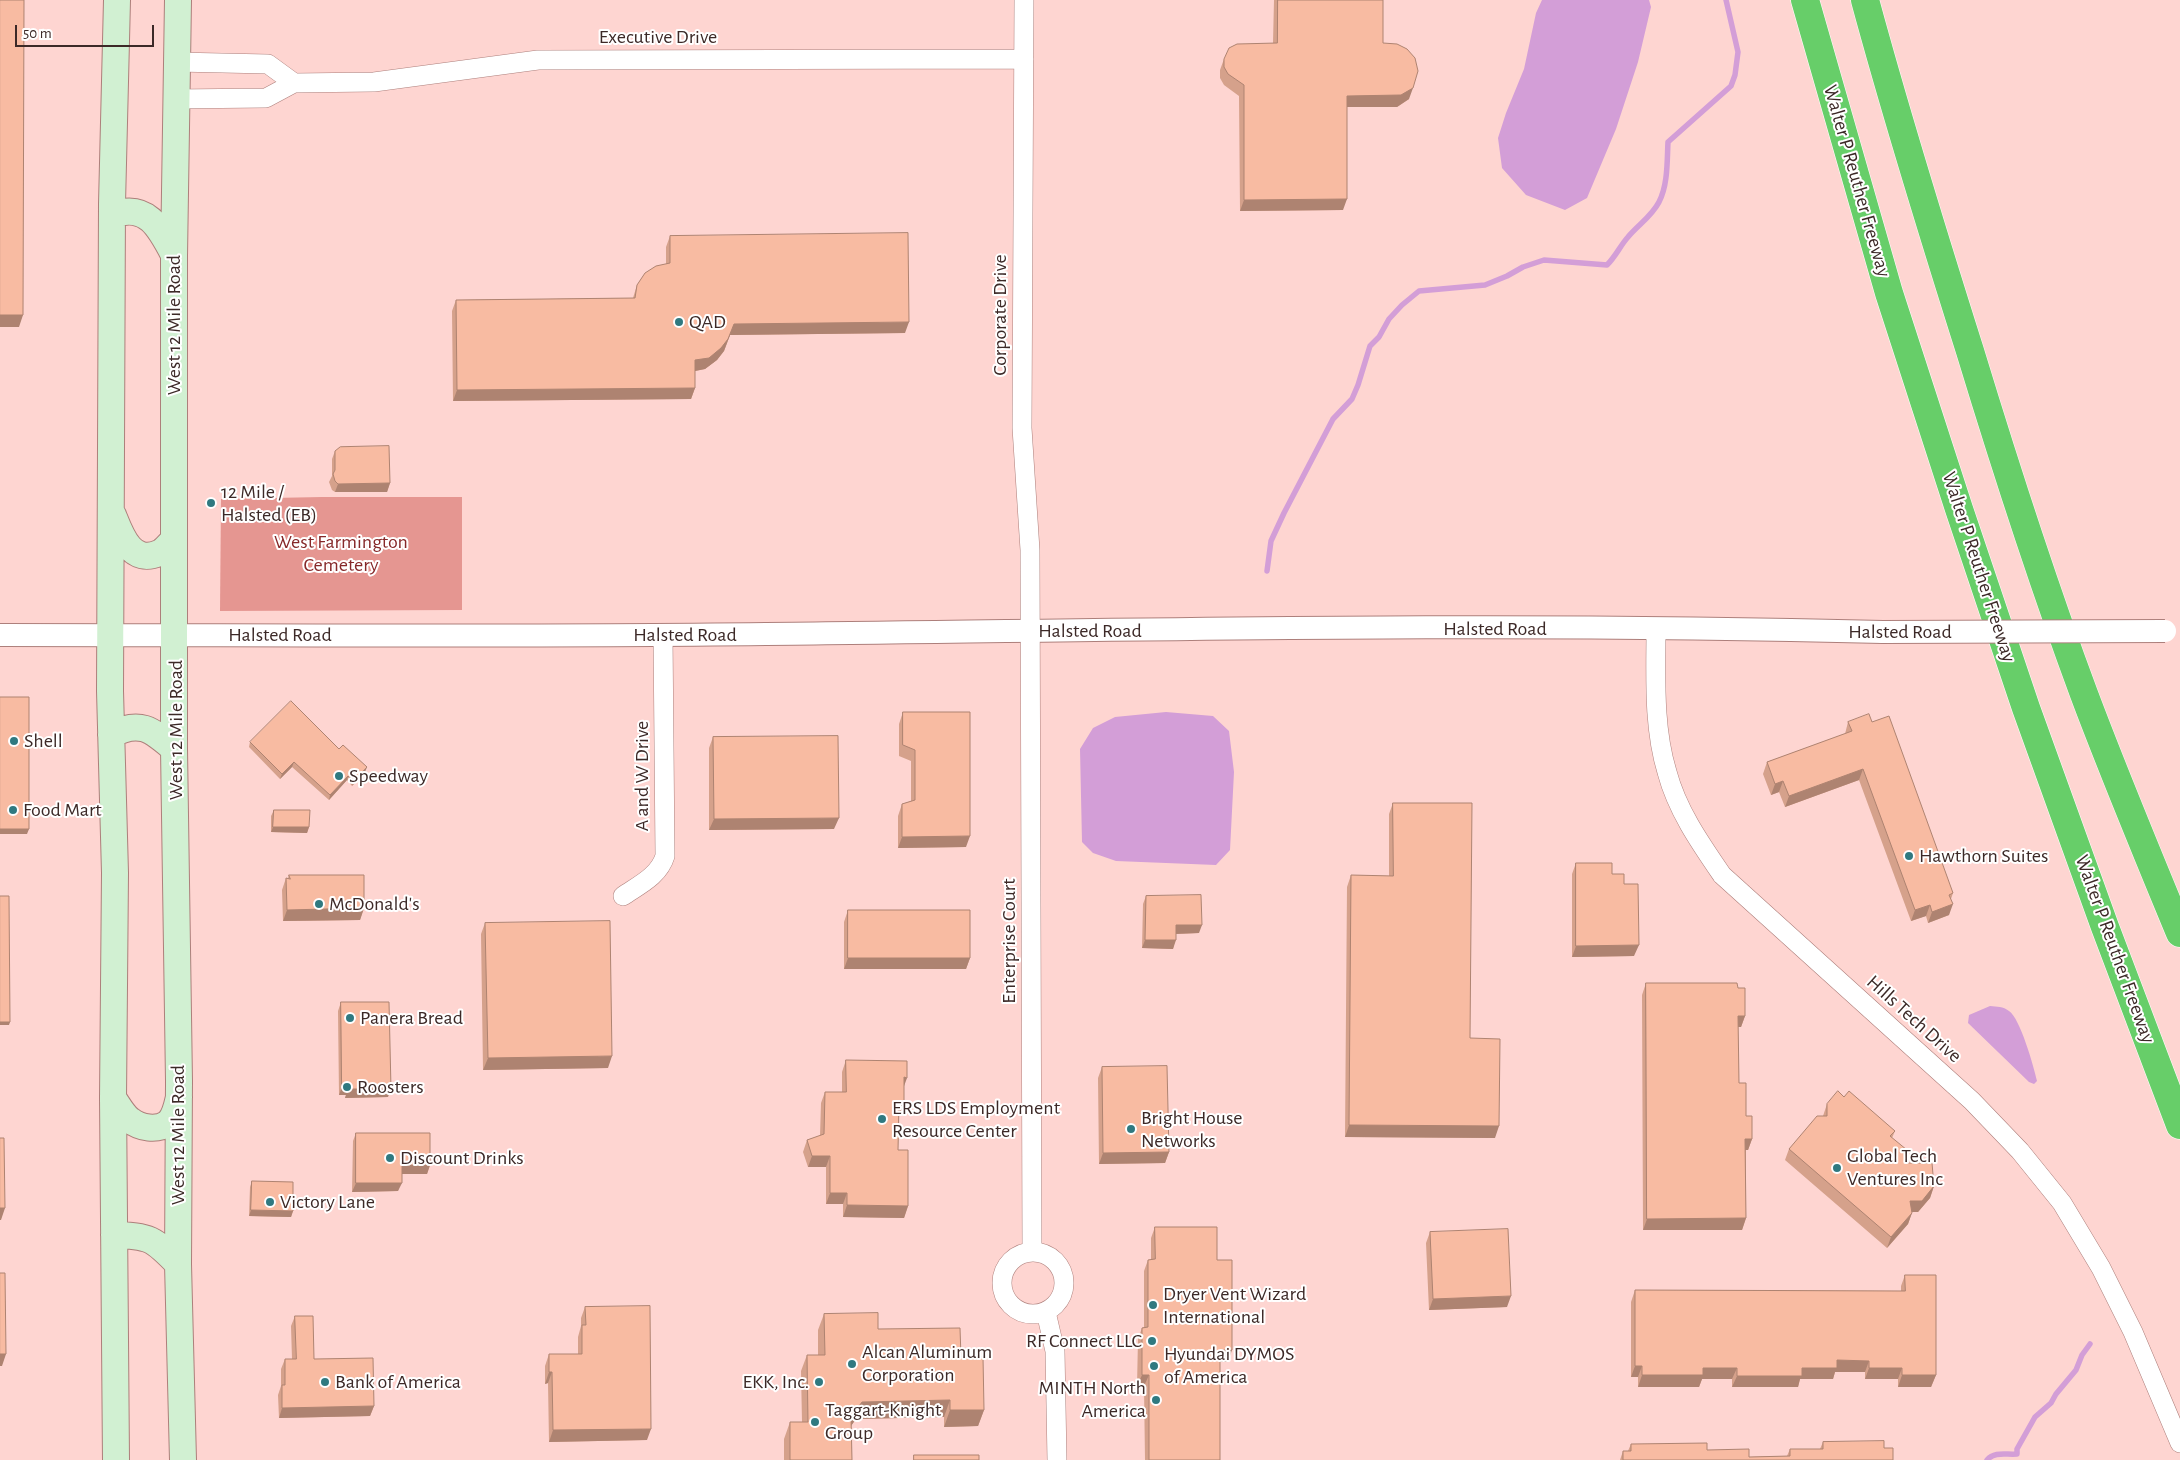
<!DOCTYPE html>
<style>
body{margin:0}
#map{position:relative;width:2180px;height:1460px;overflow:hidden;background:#fed5d1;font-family:"Alegreya Sans",sans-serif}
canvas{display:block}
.scale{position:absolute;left:15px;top:25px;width:139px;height:22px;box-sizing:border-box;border:2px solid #3c2927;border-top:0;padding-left:6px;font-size:15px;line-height:18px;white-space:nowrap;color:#3c2927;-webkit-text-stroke:4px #fff;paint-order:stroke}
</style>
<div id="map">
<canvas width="2180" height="1460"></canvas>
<div class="scale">50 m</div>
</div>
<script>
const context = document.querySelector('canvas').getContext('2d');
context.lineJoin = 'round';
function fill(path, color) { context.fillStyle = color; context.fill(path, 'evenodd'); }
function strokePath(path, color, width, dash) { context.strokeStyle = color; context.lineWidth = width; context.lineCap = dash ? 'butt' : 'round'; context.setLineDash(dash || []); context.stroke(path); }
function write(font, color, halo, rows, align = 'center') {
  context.font = font + ' "Alegreya Sans",sans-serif'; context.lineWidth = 4; context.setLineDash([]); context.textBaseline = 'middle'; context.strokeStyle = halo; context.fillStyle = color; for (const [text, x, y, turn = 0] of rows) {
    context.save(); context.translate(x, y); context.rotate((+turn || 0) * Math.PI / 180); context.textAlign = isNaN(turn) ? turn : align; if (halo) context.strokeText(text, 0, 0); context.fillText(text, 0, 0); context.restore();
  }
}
const green = new Path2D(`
 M322,497H462V610L220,611L221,499Z`);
const water = new Path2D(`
 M1542,0H1649L1651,7L1638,62L1616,129L1587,198L1565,210L1526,195L1502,168L1498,138L1506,113L1524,69L1536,13Z
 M1166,712L1213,716L1229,731L1234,772L1230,850L1216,865L1116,861L1093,853L1082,842L1080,749L1093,728L1115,717Z
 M1990,1006C1997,1007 2003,1006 2009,1011C2020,1018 2034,1067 2037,1081L2034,1084L2029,1082L1968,1023L1969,1015Z`);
const stream = new Path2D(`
 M1267,571L1271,541L1284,513L1333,419L1352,399L1358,385L1370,346L1379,337L1389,319L1402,305L1419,291L1485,285L1507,276L1523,267L1544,260L1607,265C1616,256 1620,246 1628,237C1638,225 1652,216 1659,202C1668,185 1667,161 1668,142L1731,86L1735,75L1738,52L1726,0
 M1987,1460C1995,1451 2006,1455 2017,1454V1449L2035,1417L2051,1403L2056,1394L2076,1370L2082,1355L2090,1344`);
const minor = new Path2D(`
 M1024,0L1022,428L1030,550L1032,1252
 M176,62L268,64L294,83
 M175,99L266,98L294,83L374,82L538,60L1024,59
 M1656,628C1656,676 1653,726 1667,772C1677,810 1700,843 1722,875L1972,1101L2020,1151L2062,1203L2101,1268L2133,1332L2180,1443
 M623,896C639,885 659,876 665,856L663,635
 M1002 1283a31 31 0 1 1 62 0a31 31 0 1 1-62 0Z
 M1046,1312L1055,1351L1057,1460`);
const tertiary = new Path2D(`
 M0,635C255,635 511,637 766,634C1138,630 1511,622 1883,632`);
const secondary = new Path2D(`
 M178,0L174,256V749L179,1081L178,1264L183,1460
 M112,215C147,202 160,228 174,255
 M113,515C121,535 131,565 159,553C164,551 169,544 174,540
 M111,735C140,719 152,730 174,749
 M113,1098C118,1105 123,1115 130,1120C140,1128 157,1131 168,1123C175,1117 177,1106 179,1097
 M114,1235C150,1236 153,1238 178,1264
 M116,1460L113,1098L115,873L110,691L112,204L117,0`);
const motorway = new Path2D(`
 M1805,0L1889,293L1959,509L2026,708L2105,927L2180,1125
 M1865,0C1897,118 1933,234 1970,351C2005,466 2042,581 2084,694C2114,774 2147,853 2180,933`);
const tertiaryBridge = new Path2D(`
 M1883,632L2165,631`);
const wall = new Path2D(`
 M1274,0H1383V43L1409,99L1397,107H1347L1343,210L1240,211L1239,96L1224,85L1220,78V70L1224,59L1273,43Z
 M670,236L905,333L730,335L724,351L717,360L705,369L695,371V388L691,399L453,401L452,311L456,300L633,298L637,285L666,264V247Z
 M335,451L390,483L387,492H335L332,490L329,482L332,476V459Z
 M903,712L966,847L898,848V816L902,804L911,801V761L899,756V724Z
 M1848,722H1872L1953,893L1951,899L1949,915L1928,923L1926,916L1911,921L1859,780L1785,807L1779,792L1771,795L1763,774L1767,762L1845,734Z
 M713,737L834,829L709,830V748Z
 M250,742L339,749L365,772L352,786L347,780L329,800L292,767L280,779L249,747Z
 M1393,803L1470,1038L1495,1138L1345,1137L1347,887L1351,875L1389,876V814Z
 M274,810L309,827L307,833L271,832V816Z
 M1576,863L1612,874L1624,884L1634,956L1572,957V874Z
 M289,875L364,908L360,920L283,921L282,890L286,878H288Z
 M1146,896L1199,933L1176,934L1173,949L1142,948L1143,904Z
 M848,910L970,958L966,969H844V922Z
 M485,923L608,1068L483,1070L481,934Z
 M1646,983L1738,988L1745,1016L1741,1027H1738L1739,1083L1746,1116L1752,1139L1748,1150H1746V1218L1742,1230H1643L1642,995Z
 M341,1002L388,1097L345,1098L346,1095H339L338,1011Z
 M846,1060L904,1086L899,1115L898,1150L908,1206L904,1218L843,1217V1204H826V1167H808L803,1152L807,1140L820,1136L821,1103L825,1092H842V1072Z
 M1102,1067L1169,1152L1165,1163L1099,1164L1098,1078Z
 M1844,1097L1895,1131L1892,1138L1907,1163L1934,1186L1930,1198L1918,1212H1912L1908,1224L1887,1248L1785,1160L1789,1149L1823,1116L1827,1104Z
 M356,1133L430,1165L427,1174H402L398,1191L352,1192L353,1141Z
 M252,1181L293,1211L291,1217L249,1216L250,1187Z
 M1155,1227L1217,1260L1228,1362H1220V1460H1145L1144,1386H1137L1138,1339L1142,1328L1144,1327V1271L1148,1260L1151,1259V1238Z
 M1430,1232L1507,1307L1429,1310L1426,1243Z
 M1905,1275L1936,1375L1931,1387H1898V1379H1865V1372H1835L1833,1379H1800L1798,1387H1732V1379H1702L1699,1387H1638V1377H1631V1302L1635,1290L1901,1291V1286Z
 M585,1307L647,1440L549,1442L548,1383L545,1384V1366L549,1354H578V1337L581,1326V1318Z
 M824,1314L878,1329L961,1357L984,1410L978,1426L944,1427V1417L856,1419L851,1426L852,1460H784V1439L790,1422H802L801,1371L807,1355H818V1330Z
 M295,1316L314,1359L374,1406L370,1416L279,1418L278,1395L281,1386V1369L285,1359H292L291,1326Z
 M1823,1442L1884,1448L1893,1460H1620L1623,1451H1628L1631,1444L1707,1450L1749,1457L1787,1456L1790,1449H1820Z`);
const shadedWall = new Path2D(`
 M1413,88L1409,99L1397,107H1343L1347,96Z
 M1347,199L1343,210L1240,211L1244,200Z
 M0,315H23L19,327H0Z
 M909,322L905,333L730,335L724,351L717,360L705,369L690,372L695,360L734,324Z
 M695,388L691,399L453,401L457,390Z
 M390,483L387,492H335L338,484Z
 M294,762L292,767L280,779L282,774Z
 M367,767L365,772L352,786L354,781Z
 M1863,769L1859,780L1785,807L1789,796Z
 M348,776L347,780L329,800L330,795Z
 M1783,781L1779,792L1771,795L1775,784Z
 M839,818L834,829L709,830L714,819Z
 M273,827H309L307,833L271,832Z
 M0,829H29L27,834H0Z
 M970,836L966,847L898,848L902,837Z
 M1953,904L1949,915L1928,923L1932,912Z
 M1930,905L1926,916L1911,921L1915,910Z
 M364,908L360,920L283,921L287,910Z
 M1176,925H1202L1199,933L1173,934Z
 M1145,940H1176L1173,949L1142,948Z
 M1639,945L1634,956L1572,957L1576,946Z
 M848,958H970L966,969H844Z
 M1738,1016H1745L1741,1027H1734Z
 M0,1022H10L9,1025H0Z
 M612,1056L608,1068L483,1070L488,1058Z
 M904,1077L907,1078L903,1089Z
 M342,1087L391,1089L388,1097L345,1098L346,1095H339Z
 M899,1103H904L899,1115L895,1114Z
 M1349,1125L1499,1126L1495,1138L1345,1137Z
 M1745,1139H1752L1748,1150H1741Z
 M1169,1152L1165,1163L1099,1164L1103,1153Z
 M812,1156H830L826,1167H808Z
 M402,1165H430L427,1174H398Z
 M356,1183H402L398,1191L352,1192Z
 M1934,1186L1930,1198L1918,1212H1906L1910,1201Z
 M830,1193H847L843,1204H826Z
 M847,1205L908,1206L904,1218L843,1217Z
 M0,1208H5L1,1220H0Z
 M251,1210L293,1211L291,1217L249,1216Z
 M1912,1213L1908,1224L1887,1248L1891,1237Z
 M1746,1218L1742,1230H1643L1647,1219Z
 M1511,1296L1507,1307L1429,1310L1433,1299Z
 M1220,1350H1232L1228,1362H1216Z
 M0,1354H6L2,1366H0Z
 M1837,1360L1869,1361L1865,1372H1835L1833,1379H1800L1798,1387H1732L1737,1376L1802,1368Z
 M1635,1366H1642L1638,1377H1631Z
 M1703,1368H1737L1732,1379H1702L1699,1387H1638L1642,1375Z
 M1869,1368H1902L1898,1379H1865Z
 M549,1372H552L548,1383L545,1384Z
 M1142,1375H1149L1144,1386H1137Z
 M1902,1375H1936L1931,1387H1898Z
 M950,1400L944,1417L856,1419L845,1434L851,1417L862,1402Z
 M374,1406L370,1416L279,1418L282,1408Z
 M950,1410H984L978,1426L944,1427Z
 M651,1429L647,1440L549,1442L553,1430Z`);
const building = new Path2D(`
 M0,0H24L23,315H0Z
 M1278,0H1383V43L1397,44L1407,49L1415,58L1418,71L1413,88L1401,95L1347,96V199L1244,200V85L1228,74L1224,67V59L1229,48L1237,44L1277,43Z
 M908,233L909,322L734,324L728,339L721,348L709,358L695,360V388L457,390L456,300L635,298L637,285L645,273L656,266L670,263V236Z
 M389,446L390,483L338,484L335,481L333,474L335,470V451L340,447Z
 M0,697H29V829H0Z
 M291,701L339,749L343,745L367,767L354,781L348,776L330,795L294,762L282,774L250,742Z
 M903,712H970V836L902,837V804L915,800V750L903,745Z
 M1869,714L1872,722L1889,716L1953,893L1949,895L1953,904L1932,912L1930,905L1915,910L1863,769L1789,796L1783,781L1775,784L1767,762L1852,731L1848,722Z
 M838,736L839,818L714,819L713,737Z
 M1393,803H1472L1470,1038L1500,1039L1499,1126L1349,1125L1351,875L1393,876Z
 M274,810H310L309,827H273Z
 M1576,863H1612V874H1624V884H1638L1639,945L1576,946Z
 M289,875H364V908L287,910L286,878L290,879Z
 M1201,895L1202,925H1176V940H1145L1146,896Z
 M0,896H9L10,1022H0Z
 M848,910H970V958H848Z
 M610,921L612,1056L488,1058L485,923Z
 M1646,983H1737L1738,988H1745V1016H1738L1739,1083H1746V1116H1752V1139H1745L1746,1218L1647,1219Z
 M341,1002H389L391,1089H349L350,1087H342Z
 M846,1060L907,1061V1078L904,1077V1103H899L898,1150H908V1206L847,1205V1193H830V1156H812L807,1140L824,1134L825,1092H846Z
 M1167,1066L1169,1152L1103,1153L1102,1067Z
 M1838,1091L1844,1097L1849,1091L1895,1131L1890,1136L1907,1150V1163H1932L1934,1186L1922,1201H1910L1912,1213L1891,1237L1789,1149L1817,1116H1827V1104Z
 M356,1133H430V1165H402V1183H356Z
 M0,1138H4L5,1208H0Z
 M252,1181L293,1182V1211L251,1210Z
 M1155,1227H1217V1260H1232V1350H1220V1460H1149V1375H1142V1328L1148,1327V1260L1155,1259Z
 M1508,1229L1511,1296L1433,1299L1430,1232Z
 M0,1273H5L6,1354H0Z
 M1905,1275H1936V1375H1902V1368H1869V1361L1837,1360V1368H1802V1376H1737V1368H1703V1375H1642V1366H1635V1290L1905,1291Z
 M650,1306L651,1429L553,1430L552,1372H549V1354H582V1325H586L585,1307Z
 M878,1313V1329L960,1328L961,1357H983L984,1410H950V1400L862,1402L851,1417L852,1460H790V1422H808L807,1355H825L824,1314Z
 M295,1316H313L314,1359L373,1358L374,1406L282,1408V1385H285V1359H296Z
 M1884,1441V1448H1893V1460H1623V1451H1631V1444L1707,1443V1450L1749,1449V1457L1790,1456V1449H1823V1442Z
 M914,1455H979V1460H914Z`);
const markers = [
 [679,322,5,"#307980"],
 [211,503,5,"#307980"],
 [14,741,5,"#307980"],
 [339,776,5,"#307980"],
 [13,810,5,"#307980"],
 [1909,856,5,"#307980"],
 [319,904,5,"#307980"],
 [350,1018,5,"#307980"],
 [347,1087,5,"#307980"],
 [882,1119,5,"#307980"],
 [1131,1129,5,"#307980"],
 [390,1158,5,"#307980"],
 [1837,1168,5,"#307980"],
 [270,1202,5,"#307980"],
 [1153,1305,5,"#307980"],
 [1152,1341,5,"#307980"],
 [852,1364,5,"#307980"],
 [1154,1366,5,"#307980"],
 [325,1382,5,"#307980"],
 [819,1382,5,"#307980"],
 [1156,1400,5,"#307980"],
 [815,1422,5,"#307980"]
];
const streetNames = [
 ["Executive Drive",658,37],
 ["Walter P Reuther Freeway",1857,181,74],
 ["Corporate Drive",1000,315,-90],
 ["West 12 Mile Road",174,325,-90],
 ["Walter P Reuther Freeway",1979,567,72],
 ["Halsted Road",1495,629],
 ["Halsted Road",1090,631],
 ["Halsted Road",1900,632],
 ["Halsted Road",280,635],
 ["Halsted Road",685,635],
 ["West 12 Mile Road",176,730,-90],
 ["A and W Drive",642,776,-90],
 ["Enterprise Court",1009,941,-90],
 ["Walter P Reuther Freeway",2115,949,70],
 ["Hills Tech Drive",1914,1019,42],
 ["West 12 Mile Road",178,1135,-90]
];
const poiNames = [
 ["QAD",689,322],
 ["12 Mile /",221,492],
 ["Halsted (EB)",221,515],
 ["Shell",24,741],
 ["Speedway",349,776],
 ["Food Mart",23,810],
 ["Hawthorn Suites",1919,856],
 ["McDonald's",329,904],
 ["Panera Bread",360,1018],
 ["Roosters",357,1087],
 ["ERS LDS Employment",892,1108],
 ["Resource Center",892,1131],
 ["Bright House",1141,1118],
 ["Networks",1141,1141],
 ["Global Tech",1847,1156],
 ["Ventures Inc",1847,1179],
 ["Discount Drinks",400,1158],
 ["Victory Lane",280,1202],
 ["Dryer Vent Wizard",1163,1294],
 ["International",1163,1317],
 ["RF Connect LLC",1142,1341,"right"],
 ["Alcan Aluminum",862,1352],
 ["Corporation",862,1375],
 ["Hyundai DYMOS",1164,1354],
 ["of America",1164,1377],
 ["Bank of America",335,1382],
 ["EKK, Inc.",809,1382,"right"],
 ["MINTH North",1146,1388,"right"],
 ["America",1146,1411,"right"],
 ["Taggart-Knight",825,1410],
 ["Group",825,1433]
];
const parkNames = [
 ["West Farmington",341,542],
 ["Cemetery",341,565]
];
fill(green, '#e59691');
fill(water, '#d39ed7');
strokePath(stream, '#d39ed7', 5.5);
strokePath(minor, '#ad7f7b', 20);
strokePath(tertiary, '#ad7f7b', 24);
strokePath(secondary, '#ad7f7b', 28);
strokePath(motorway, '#fff', 29);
strokePath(minor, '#fff', 19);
strokePath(tertiary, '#fff', 22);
strokePath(secondary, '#d1f0d2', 26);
strokePath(motorway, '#67ce69', 28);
strokePath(tertiaryBridge, '#ad7f7b', 24, []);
strokePath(tertiaryBridge, '#fff', 22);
fill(wall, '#d5a18b');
fill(shadedWall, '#ae8371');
fill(building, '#f8bba2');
strokePath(building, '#ae8371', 1);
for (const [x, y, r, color] of markers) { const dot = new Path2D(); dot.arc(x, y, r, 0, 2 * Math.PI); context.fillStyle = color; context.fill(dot); strokePath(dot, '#fff', 2); }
write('20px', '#3c2927', '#fff', streetNames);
write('20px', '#3c2927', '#fff', poiNames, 'left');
write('20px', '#862829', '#fff', parkNames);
</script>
